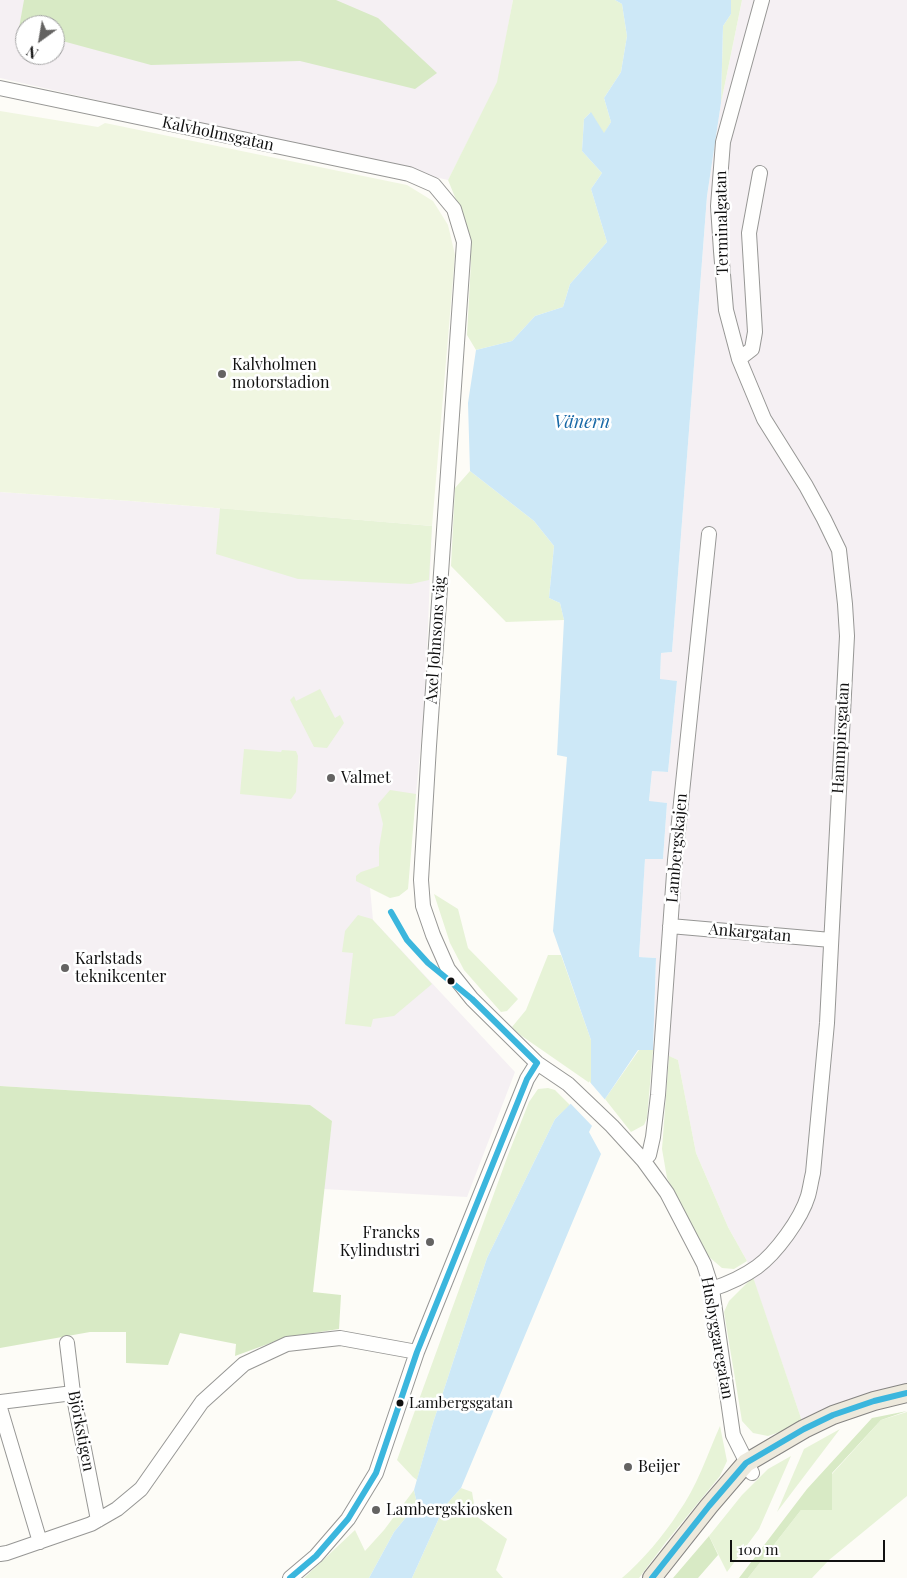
<!DOCTYPE html>
<meta charset="utf-8">
<style>
body{margin:0}
#map{position:relative;width:907px;height:1578px;overflow:hidden;background:#fdfcf7;font-family:"Playfair Display",serif}
canvas{display:block}
.north{position:absolute;left:15px;top:15px;width:50px;height:50px;box-sizing:border-box;background:#fff;border:1px solid #a0a0a0;border-radius:50%;rotate:212deg;font-size:14px;font-weight:700;line-height:20px;text-align:center;color:#111}
.north::after{content:'';display:block;margin:auto;width:18px;height:22px;background:#646362;clip-path:polygon(50% 0,100% 100%,50% 72%,0 100%)}
.scale{position:absolute;left:730px;top:1540px;width:155px;height:22px;box-sizing:border-box;border:2px solid #111;border-top:0;padding-left:6px;font-size:15px;line-height:18px;white-space:nowrap;color:#111;-webkit-text-stroke:4px #fff;paint-order:stroke}
</style>
<div id="map">
<canvas width="907" height="1578"></canvas>
<div class="north">N</div>
<div class="scale">100 m</div>
</div>
<script>
const context = document.querySelector('canvas').getContext('2d');
context.lineJoin = 'round';
function fill(path, color) { context.fillStyle = color; context.fill(path, 'evenodd'); }
function strokePath(path, color, width, dash) { context.strokeStyle = color; context.lineWidth = width; context.lineCap = dash ? 'butt' : 'round'; context.setLineDash(dash || []); context.stroke(path); }
function write(font, color, halo, rows, align = 'center') {
  context.font = font + ' "Playfair Display",serif'; context.lineWidth = 5; context.setLineDash([]); context.textBaseline = 'middle'; context.strokeStyle = halo; context.fillStyle = color; for (const [text, x, y, turn = 0] of rows) {
    context.save(); context.translate(x, y); context.rotate((+turn || 0) * Math.PI / 180); context.textAlign = isNaN(turn) ? turn : align; if (halo) context.strokeText(text, 0, 0); context.fillText(text, 0, 0); context.restore();
  }
}
const industrial = new Path2D(`
 M0,0H513L498,82L448,180L0,78ZM25,25H55V55H25Z
 M742,0H907V1390L803,1424L747,1261L728,1227L696,1153L678,1060L653,1050L656,958L639,957L645,858L663,859L667,803L649,802L652,771L668,772L677,681L660,680L661,653L672,652L707,196L721,103Z
 M0,492L131,501L432,526L425,700L407,888H370L373,920L515,1072L467,1197L323,1189L332,1121L310,1105L0,1086Z`);
const green = new Path2D(`
 M513,0H615L622,4L627,36L621,72L604,98L611,122L604,134L590,113L584,119L582,151L602,173L591,189L607,242L570,284L563,307L535,316L512,341L476,350L467,335L471,262L466,224L448,180L497,82Z
 M731,0H742L721,103L723,26L731,14Z
 M470,471L534,521L554,546L549,598L560,603L564,620L506,622L451,566L455,488Z
 M220,508L432,526L429,580L411,584L298,579L216,554Z
 M320,689L335,718L340,715L344,723L327,748L314,747L290,700L294,696L296,701Z
 M244,749L281,752L282,750L296,751L298,756L296,792L291,799L240,794Z
 M390,790L416,794L408,889L399,896L390,898L356,881V876L361,872L379,866V848L383,824L378,804Z
 M434,894L458,909L468,948L518,999L507,1011L501,1012L464,970L450,943Z
 M358,915L372,919L432,984L394,1016L373,1019L371,1027L345,1024L353,953L342,952L345,931Z
 M548,955H561L591,1040V1084L516,1032L512,1027L526,1010Z
 M639,1050H653L647,1118L644,1125L631,1132L605,1099Z
 M669,1056L678,1060L696,1153L728,1227L747,1261L734,1269L722,1268L708,1256L667,1178L662,1149Z
 M548,1088L555,1090L570,1105L555,1119L487,1258L433,1423L417,1480L413,1477L397,1460L508,1155L529,1102L538,1089Z
 M753,1277L803,1424L768,1436L753,1433L742,1421L724,1312L729,1301Z
 M907,1412V1496L829,1560L812,1578H748L801,1510H832V1474L881,1420Z
 M720,1426L727,1461L720,1476L666,1542L639,1578H622C642,1561 664,1535 678,1513C697,1487 707,1455 720,1426Z
 M840,1429L777,1512L804,1449Z
 M791,1456L759,1529L727,1572L709,1536L742,1495L768,1469Z
 M461,1488L472,1492L476,1516L507,1539L496,1570L503,1578H412L444,1507Z
 M414,1490L417,1504L394,1532L369,1578H304L355,1530L365,1551L384,1530Z`);
const forest = new Path2D(`
 M24,0H336L378,18L437,73L415,89L300,61L151,65L55,39V25H25V30L19,28Z
 M0,1086L310,1105L332,1121L313,1292L341,1295L339,1329L287,1337L235,1356L236,1344L180,1333L168,1365L126,1363V1332H90L0,1348Z
 M907,1411L881,1420L832,1473V1510H801L748,1578H739L807,1489L872,1418Z
 M709,1536L718,1555L698,1578H673Z`);
const pitch = new Path2D(`
 M0,111L98,127L105,123L407,185L433,201L448,225L455,255L432,526L131,501L0,492Z`);
const water = new Path2D(`
 M615,0H731V14L723,26L721,103L707,196L672,652L661,653L660,679L677,681L668,772L652,771L649,801L667,803L663,859H645L639,957L656,958L653,1050H638L605,1099L589,1132L601,1154L461,1488L444,1507L412,1578H369L394,1532L417,1504L414,1490L433,1423L487,1258L555,1119L591,1084V1040L553,931L567,757L557,755L564,620L560,603L549,598L554,546L534,521L470,471L468,403L476,350L512,341L535,316L563,307L570,284L607,242L591,189L602,173L582,151L584,119L591,112L604,133L611,122L604,98L621,72L627,36L622,4Z`);
const pier = new Path2D(`
 M589,1081L607,1102L594,1128L569,1102L589,1083Z`);
const minor = new Path2D(`
 M0,88L409,174L434,185L454,209L464,242L429,746L421,880L423,906L433,935L448,969L472,999L537,1063L568,1084L612,1126L643,1160L667,1193L704,1264L712,1289L733,1435L752,1473
 M739,359L726,310L721,251L718,206L723,142L762,0
 M670,926L831,940
 M643,1160L649,1155L653,1137L658,1095L675,860L709,534
 M712,1289C727,1284 743,1277 757,1267C776,1253 801,1219 808,1196C810,1189 811,1181 813,1173L827,1023L847,636L845,604L839,550L824,519L806,486L764,419L739,359L752,349L755,332L749,233L760,173
 M67,1343L73,1393L98,1520
 M0,1402L73,1393
 M0,1408L40,1542
 M0,1554L7,1553L91,1524L117,1509L141,1489L202,1402L244,1364L287,1344L340,1338L417,1352
 M290,1578L316,1556L348,1519L376,1473L417,1352L527,1079L537,1063`);
const major = new Path2D(`
 M652,1578L709,1506L746,1463L804,1429L833,1415L874,1401L907,1393`);
const bus1 = new Path2D(`
 M391,912L407,940L428,963L472,999L537,1063
 M290,1578L316,1556L348,1519L376,1473L417,1352L527,1079L537,1063
 M652,1578L709,1506L746,1463L804,1429L833,1415L874,1401L907,1393`);
const markers = [
 [222,374,5,"#646362"],
 [331,778,5,"#646362"],
 [65,968,5,"#646362"],
 [451,981,4.5,"#111"],
 [430,1242,5,"#646362"],
 [400,1403,4.5,"#111"],
 [628,1467,5,"#646362"],
 [376,1510,5,"#646362"]
];
const busNames = [
 ["Lambergsgatan",409,1403]
];
const streetNames = [
 ["Kalvholmsgatan",218,134,12],
 ["Terminalgatan",722,223,-91],
 ["Axel Johnsons väg",436,640,-86],
 ["Hamnpirsgatan",841,738,-87],
 ["Lambergskajen",677,848,-85],
 ["Ankargatan",750,933,5],
 ["Husbyggaregatan",717,1338,80],
 ["Björkstigen",81,1431,79]
];
const poiNames = [
 ["Kalvholmen",232,365],
 ["motorstadion",232,383],
 ["Valmet",341,778],
 ["Karlstads",75,959],
 ["teknikcenter",75,977],
 ["Francks",420,1233,"right"],
 ["Kylindustri",420,1251,"right"],
 ["Beijer",638,1467],
 ["Lambergskiosken",386,1510]
];
const waterNames = [
 ["Vänern",582,422]
];
fill(industrial, '#f5f0f3');
fill(green, '#e7f3d7');
fill(forest, '#d8eac5');
fill(pitch, '#f0f6e1');
fill(water, '#cde8f7');
fill(pier, '#fdfcf7');
strokePath(minor, '#979795', 16);
strokePath(major, '#858482', 20);
strokePath(minor, '#fffffe', 14);
strokePath(major, '#ede9dc', 18);
strokePath(bus1, '#3bb6dd', 6);
for (const [x, y, r, color] of markers) { const dot = new Path2D(); dot.arc(x, y, r, 0, 2 * Math.PI); context.fillStyle = color; context.fill(dot); strokePath(dot, '#fff', 2); }
write('15px', '#111', '#fff', busNames, 'left');
write('16px', '#111', '#fff', streetNames);
write('16px', '#111', '#fff', poiNames, 'left');
write('italic 18px', '#1768a6', '#fff', waterNames);
</script>
